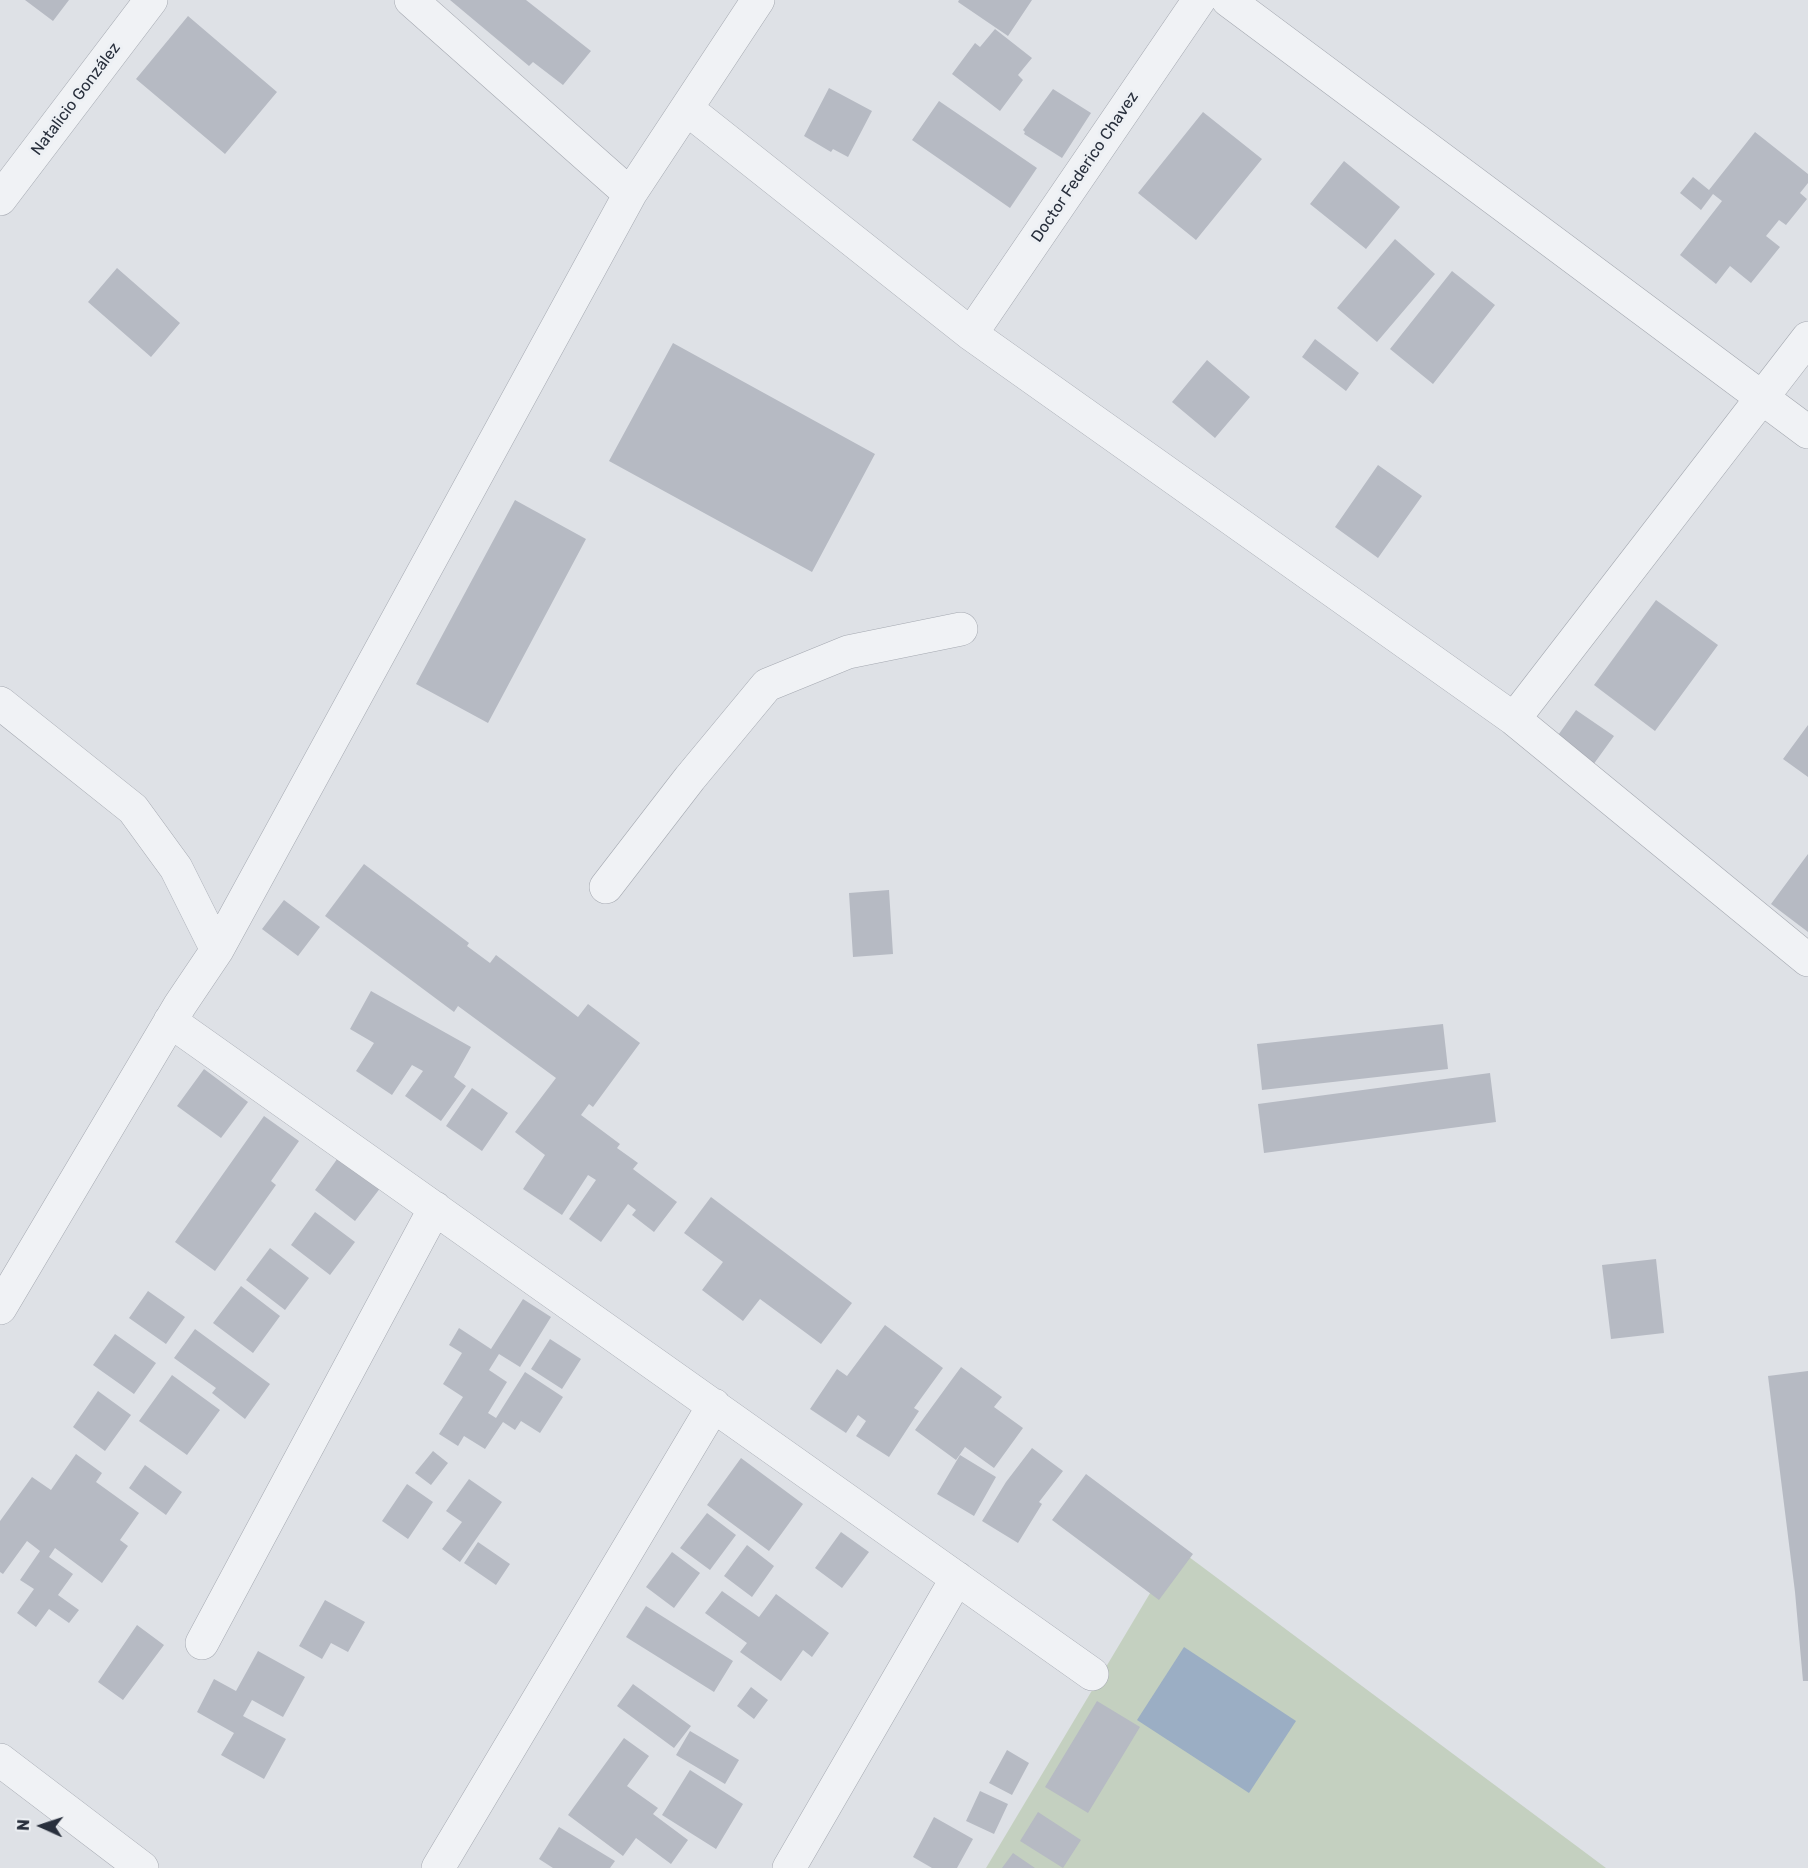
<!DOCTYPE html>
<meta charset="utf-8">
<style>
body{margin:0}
#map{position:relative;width:1808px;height:1868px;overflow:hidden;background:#dee1e6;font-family:Rubik,sans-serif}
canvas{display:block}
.north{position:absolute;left:12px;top:1796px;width:60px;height:60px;-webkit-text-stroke:4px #edf0f4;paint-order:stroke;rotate:273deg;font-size:16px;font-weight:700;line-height:24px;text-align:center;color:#282f3c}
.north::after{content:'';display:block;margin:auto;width:21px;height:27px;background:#282f3c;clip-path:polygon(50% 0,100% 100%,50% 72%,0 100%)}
</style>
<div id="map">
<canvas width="1808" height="1868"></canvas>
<div class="north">N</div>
</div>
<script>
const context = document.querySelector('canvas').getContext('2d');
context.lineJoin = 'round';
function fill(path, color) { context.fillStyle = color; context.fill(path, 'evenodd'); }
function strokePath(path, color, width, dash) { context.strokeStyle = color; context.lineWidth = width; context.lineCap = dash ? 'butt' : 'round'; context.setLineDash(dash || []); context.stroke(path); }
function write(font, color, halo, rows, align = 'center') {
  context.font = font + ' Rubik,sans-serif'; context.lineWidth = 6; context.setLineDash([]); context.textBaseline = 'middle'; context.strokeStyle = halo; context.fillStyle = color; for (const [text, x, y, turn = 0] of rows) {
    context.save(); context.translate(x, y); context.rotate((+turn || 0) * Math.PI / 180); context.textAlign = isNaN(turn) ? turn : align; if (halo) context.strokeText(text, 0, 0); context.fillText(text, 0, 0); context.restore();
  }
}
const green = new Path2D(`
 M1177,1548L1606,1868H986Z`);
const water = new Path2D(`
 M1184,1647L1296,1721L1249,1793L1137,1720Z`);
const building = new Path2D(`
 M25,0H69L53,21Z
 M450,0H526L591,51L563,85L533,62L529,66Z
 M959,0H1032L1008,36L958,2Z
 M188,16L277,92L225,154L136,79Z
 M995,29L1032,58L1018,75L1023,80L1000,111L952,74L975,43L980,47Z
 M829,88L872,111L848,157L833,149L831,152L804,136Z
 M1053,89L1091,113L1062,158L1024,134L1025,132L1023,130Z
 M939,101L1037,168L1010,208L912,140Z
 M1203,112L1262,159L1196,240L1138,193Z
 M1755,132L1808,174V183L1800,193L1807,199L1786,225L1779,220L1766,236L1780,247L1751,283L1730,266L1716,284L1680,255L1722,201L1713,194L1701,210L1680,193L1693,177L1709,190Z
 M1344,161L1400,207L1366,249L1310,204Z
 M1395,239L1435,274L1377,342L1337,308Z
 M117,268L180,323L151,357L88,302Z
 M1452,271L1495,305L1433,384L1390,349Z
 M1315,339L1359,373L1346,391L1302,357Z
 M673,343L875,454L812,572L609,461Z
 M1207,360L1250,397L1215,438L1172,402Z
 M1378,465L1422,496L1378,558L1335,527Z
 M515,500L586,539L488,723L416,684Z
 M1656,600L1718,645L1655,731L1594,685Z
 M1576,710L1614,736L1593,765L1556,738Z
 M1808,725V777L1783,759Z
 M1808,854V932L1771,904Z
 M364,864L469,943L467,946L490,963L496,955L578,1017L588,1004L640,1043L593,1107L589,1104L581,1115L620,1144L617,1148L638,1163L633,1169L677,1202L654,1232L632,1215L636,1210L628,1204L601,1242L569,1219L596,1180L588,1175L562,1215L523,1189L545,1155L515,1132L556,1078L458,1006L454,1012L325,916Z
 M889,890L893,954L853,957L849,893Z
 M284,900L320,927L298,956L262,929Z
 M371,991L471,1047L454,1077L466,1086L441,1121L405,1096L423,1071L412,1065L392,1095L356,1071L374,1043L350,1029Z
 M1443,1024L1448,1069L1262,1090L1257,1044Z
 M204,1069L248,1102L221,1138L177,1106Z
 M1490,1073L1496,1122L1264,1153L1258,1104Z
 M472,1088L508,1113L482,1151L446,1126Z
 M264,1116L299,1141L271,1181L276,1185L215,1271L175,1242Z
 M340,1155L381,1187L355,1221L315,1190Z
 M711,1197L852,1303L821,1344L760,1299L743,1321L702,1290L723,1262L684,1233Z
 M315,1212L355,1242L330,1275L291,1245Z
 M270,1248L309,1278L285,1310L246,1280Z
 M1656,1259L1664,1333L1611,1339L1602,1265Z
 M241,1286L280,1316L253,1353L213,1323Z
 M148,1291L185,1317L166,1344L129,1318Z
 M523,1299L551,1317L520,1367L499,1354L489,1370L507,1382L488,1413L496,1418L525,1372L563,1397L540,1433L521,1421L515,1430L503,1422L485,1449L464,1436L458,1446L439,1434L463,1397L443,1384L462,1353L449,1345L459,1328L491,1349Z
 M885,1325L943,1368L914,1408L919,1411L889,1457L856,1436L866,1421L858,1415L846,1433L810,1409L837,1369L847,1376Z
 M195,1329L270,1384L245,1419L212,1393L216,1388L174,1358Z
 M115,1334L156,1363L134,1394L93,1365Z
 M550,1339L581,1359L562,1389L531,1369Z
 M961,1367L1002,1397L994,1407L1023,1428L994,1468L965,1447L956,1460L915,1430Z
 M1808,1371V1681H1803L1795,1592L1768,1376Z
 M172,1375L220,1410L187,1455L139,1421Z
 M98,1391L131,1415L105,1451L73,1427Z
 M1032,1448L1063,1471L1039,1502L1042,1504L1018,1543L982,1521L1006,1482Z
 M433,1451L448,1463L431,1485L415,1473Z
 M76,1454L102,1473L96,1482L139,1513L120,1540L128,1546L102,1583L55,1548L49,1557L73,1574L58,1595L79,1610L69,1623L49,1609L36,1627L17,1613L34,1589L20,1580L40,1551L27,1541L3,1574L0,1572V1521L32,1477L51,1490Z
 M960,1455L996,1477L974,1516L937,1494Z
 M741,1458L803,1504L769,1551L707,1505Z
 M145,1465L182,1492L166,1515L129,1488Z
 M1086,1474L1193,1554L1159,1600L1052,1520Z
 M469,1479L502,1502L460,1562L442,1549L462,1522L446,1511Z
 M407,1484L433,1502L408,1539L382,1521Z
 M707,1513L736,1535L710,1570L680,1548Z
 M841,1532L869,1552L842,1588L815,1568Z
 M478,1542L510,1564L496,1585L464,1563Z
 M747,1545L774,1566L752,1597L724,1576Z
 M672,1552L700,1573L674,1608L646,1587Z
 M722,1591L759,1617L776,1594L829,1633L812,1657L803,1650L781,1681L740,1652L747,1643L705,1613Z
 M325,1600L365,1622L348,1652L331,1643L322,1659L299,1646Z
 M646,1606L733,1661L714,1692L626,1637Z
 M137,1625L164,1645L123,1700L98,1682Z
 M258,1651L305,1677L283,1717L252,1700L243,1716L286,1739L264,1779L221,1755L234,1733L197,1712L214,1679L236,1691Z
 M633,1684L691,1726L674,1748L617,1706Z
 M751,1687L768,1700L754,1719L737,1706Z
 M1097,1701L1140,1727L1088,1813L1045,1787Z
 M690,1731L739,1760L725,1784L676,1755Z
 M624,1738L649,1756L627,1786L658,1808L653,1814L688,1840L671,1864L636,1838L623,1856L568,1815Z
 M1007,1750L1029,1763L1012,1795L989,1783Z
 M690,1770L743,1804L716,1849L662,1815Z
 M980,1791L1008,1804L994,1834L966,1821Z
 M1038,1812L1081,1840L1063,1868L1020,1841Z
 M934,1817L973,1839L957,1868H932L913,1857Z
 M559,1827L615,1861L610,1868H553L539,1859Z
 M1013,1853L1035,1868H1002Z`);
const minor = new Path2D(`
 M411,0L630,194
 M1228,0L1808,432
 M687,109L971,334L1514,719L1808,960
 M0,199L151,0
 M971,334L1199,0
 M0,703L133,809L176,868L217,950
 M1514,719L1808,338
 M606,887L690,778L767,685L848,652L961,629
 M170,1021L1092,1674
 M0,1308L180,1005L217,950L630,194L758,0
 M202,1643L435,1208
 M0,1760L142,1868
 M438,1868L714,1405
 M789,1868L957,1578`);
const streetNames = [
 ["Natalicio González",76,99,-53],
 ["Doctor Federico Chavez",1085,167,-56]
];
fill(green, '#c4d0c0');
fill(water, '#9baec4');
fill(building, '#b6bac3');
strokePath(minor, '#a4a8b0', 34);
strokePath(minor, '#f0f2f5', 33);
write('16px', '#282f3c', '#edf0f4', streetNames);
</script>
